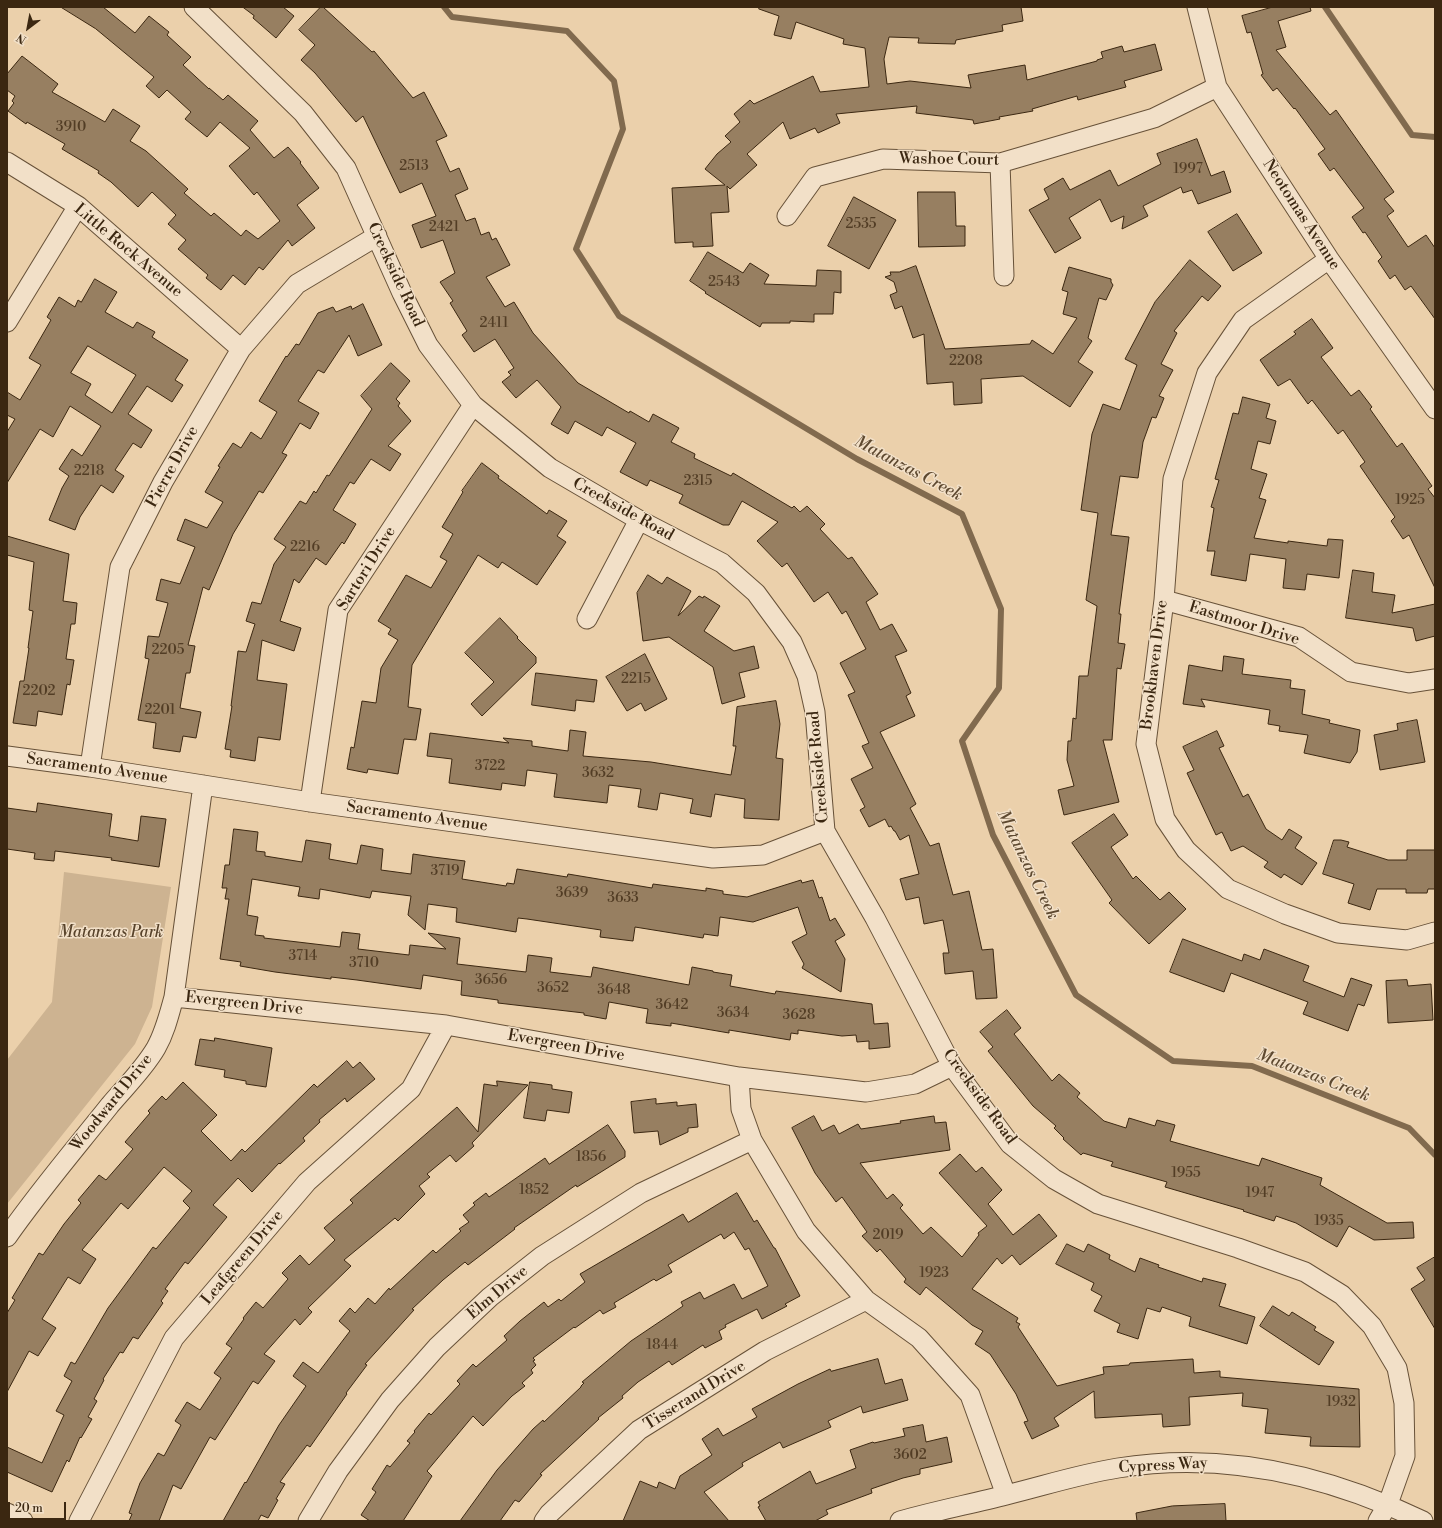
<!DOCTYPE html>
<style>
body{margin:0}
#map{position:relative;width:1442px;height:1528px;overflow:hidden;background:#ebd0ab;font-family:"Libre Bodoni",serif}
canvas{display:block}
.frame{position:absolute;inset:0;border:8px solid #3b2711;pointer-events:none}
.north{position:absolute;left:8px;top:8px;width:40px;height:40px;-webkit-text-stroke:3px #f2e0c8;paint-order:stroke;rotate:212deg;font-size:11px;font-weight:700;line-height:16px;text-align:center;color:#3b2711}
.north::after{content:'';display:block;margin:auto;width:14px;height:18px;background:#3b2711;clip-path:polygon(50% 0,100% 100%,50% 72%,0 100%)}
.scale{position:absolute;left:8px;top:1502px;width:58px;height:18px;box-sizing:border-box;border:2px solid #3b2711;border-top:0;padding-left:5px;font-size:12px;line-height:14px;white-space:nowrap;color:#3b2711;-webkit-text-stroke:3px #f2e0c8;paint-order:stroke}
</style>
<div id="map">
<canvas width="1442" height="1528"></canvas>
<div class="frame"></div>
<div class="north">N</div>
<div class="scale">20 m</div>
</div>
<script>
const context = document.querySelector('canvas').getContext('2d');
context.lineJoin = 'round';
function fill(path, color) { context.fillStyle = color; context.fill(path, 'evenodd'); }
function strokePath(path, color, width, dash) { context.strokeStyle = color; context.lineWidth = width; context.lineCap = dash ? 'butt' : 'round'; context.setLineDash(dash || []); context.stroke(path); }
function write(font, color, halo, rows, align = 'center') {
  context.font = font + ' "Libre Bodoni",serif'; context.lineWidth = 3; context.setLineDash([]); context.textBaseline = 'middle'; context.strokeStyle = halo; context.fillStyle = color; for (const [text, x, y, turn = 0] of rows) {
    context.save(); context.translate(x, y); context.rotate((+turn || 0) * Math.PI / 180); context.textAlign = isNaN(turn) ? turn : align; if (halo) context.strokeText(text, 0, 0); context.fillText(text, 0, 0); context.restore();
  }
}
const green = new Path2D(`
 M64,872L171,887L152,1007L135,1044L7,1204V1060L52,1002Z`);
const stream = new Path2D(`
 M444,7L452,17L567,31L614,81L623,129L576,249L619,316L857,459L962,514L1001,609L999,688L962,741L993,835L1076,995L1173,1061L1252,1066L1409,1128L1435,1155
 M1325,7L1412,135L1435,137`);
const building = new Path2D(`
 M61,7H103L135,33L149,16L169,32L167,35L191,57L183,65L209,89V88L223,100L228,95L258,121L250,130L274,158L288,147L301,162L300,163L319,188L297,205L315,228L292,246L288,240L263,270L259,267L245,285L233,275L221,290L206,278L208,275L178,249L186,240L168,224L176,215L152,192L138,207L111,182L98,173L99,171L62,149L65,144L27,122L26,124L8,111L14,103L12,101L15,96L7,90V74L22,56L58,84L52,92L105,122L113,109L140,126L130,141L146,151L188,189L184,193L211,216L214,213L241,236L246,230L258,239L280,221L257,192L254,195L229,166L250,148L220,122L207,137L185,119L191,112L167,90L159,98L146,86L154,77L96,29Z
 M243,7H283L294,16L276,38L253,18L254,16Z
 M321,7H323L372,52L374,51L413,98L424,92L447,136L436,141L450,172L459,168L468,189L455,195L466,221L475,218L481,235L489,232L492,240L496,238L510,265L486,277L505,307L514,302L533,333L578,383L629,413L630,411L649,422L653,414L679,428L671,442L695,454L694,458L731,476L733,473L792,508L794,506L800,512L807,506L825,524L820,529L848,559L852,557L878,594L866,602L880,630L892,624L907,651L895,656L911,693L906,696L915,716L880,732L916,804L910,808L930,846L939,843L953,895L969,891L982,950L993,949L997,998L976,999L973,971L945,974L943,953H949L943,920L924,924L919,897L906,900L900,879L919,874L909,835L900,840L895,831H894L891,826L889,827L885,819L869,827L860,810L865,807L851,779L873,768L862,746L869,743L848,695L855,692L840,663L866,649L846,611L842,614L828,592L814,602L787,563L782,567L757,541L778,522L742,501L729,525H723L679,503L683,495L650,480L647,486L620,472L636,443L607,427L602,436L575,421L568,434L551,424L561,407L537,380L516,398L502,382L511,375L508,372L514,368L495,339L474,352L462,335L467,331L450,303L453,301L440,282L455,273L443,240L421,248L412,225L436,216L422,183L400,193L363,116L356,122L315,73L301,60L315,45L299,30Z
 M760,7H1021L1023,21L1002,25L1003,31L956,40L955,44L918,43L919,38L889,37L884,59L887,84L910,81L971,88L968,75L1025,65L1027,80L1097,61V60L1103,58L1101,52L1122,46L1124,52L1155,44L1162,70L1124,81L1126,87L1078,100L1077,96L1032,109L1033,111L999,117L1000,119L974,124L973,120L916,113L917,106L836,114L840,123L818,133L815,128L790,139L783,122L747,154L757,165L730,189L727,186L729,212L711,213L713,246L693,247V242L675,243L672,188L725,185L705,169L717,154L731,142L725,136L740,122L734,114L750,100L754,104L813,76L820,92L869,87L865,48L843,44L844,39L796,22L791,39L774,35L779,16L759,9Z
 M1273,7H1310L1311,11L1278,21L1286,47L1276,50L1330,115L1336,110L1394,192L1384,199L1394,211L1387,216L1408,247L1426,235L1435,248V319L1411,286L1405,290L1395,275L1390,279L1378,261L1382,257L1365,232L1363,233L1352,217L1364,208L1334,168L1330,171L1318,154L1325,149L1295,108L1294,109L1277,88L1273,91L1261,75L1263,74L1251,32L1247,33L1242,16Z
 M1197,139L1211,176L1224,171L1231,192L1198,204L1192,190L1183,193L1181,187L1143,206L1148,216L1122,229L1124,216L1111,222L1100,199L1069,218L1081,238L1055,253L1029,210L1049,199L1044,189L1063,178L1070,190L1110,170L1118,186L1161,164L1157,154Z
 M918,192H955L956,226H965V246L919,247Z
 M854,197L896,220L869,269L828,246Z
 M1237,214L1262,253L1233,271L1208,232Z
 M708,252L743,273L750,263L769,275L764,284L816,286L817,270L841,271V293L834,292L833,314H814V322L790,321V323H762L760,327L705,293L706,292L690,281Z
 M1190,260L1221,286L1208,301L1202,296L1174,331L1177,333L1161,364L1173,370L1159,396L1164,398L1156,418L1152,417L1143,442L1138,478L1120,476L1111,535L1129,537L1119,614H1121L1118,643L1125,644L1121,669L1117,668L1112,740H1103L1119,802L1064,815L1058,790L1074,786L1067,760L1068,741H1071L1073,718L1076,719L1079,676H1088L1097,606L1086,600L1098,513L1081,510L1092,434L1103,404L1120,410L1137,365L1125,359L1155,302Z
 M916,266L945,349L1030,344L1032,340L1053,354L1077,318L1063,314L1068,292L1062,290L1069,267L1111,279V282L1113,285L1106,300L1099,298L1088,338L1092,341L1078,362L1093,372L1070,407L1023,376L981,379L982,403L954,405L953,382L927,384L924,334L913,338L902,306L895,309L890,295L897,292L894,282L885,277L891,275L890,272H899Z
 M95,279L117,292L105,312L133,328L137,322L155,332L152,337L188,360L175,380L183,385L172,402L147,386L128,414L152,430L141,448L133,443L115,470L124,476L113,493L101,485L80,517L75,530L49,520L62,488L69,476L59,469L72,449L82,456L101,426L70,406L53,437L40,429L7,483V432L15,419L7,415V392L20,400L41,365L29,358L51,320L47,317L59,297L75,307L78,300L81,302ZM88,346L136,375L112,413L85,395L91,384L71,373Z
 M363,304L382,345L358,356L349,335L324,373L318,370L298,401L319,413L310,429L300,423L282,453L287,455L263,493L259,491L233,534L209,590L203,587L188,645L195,646L190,673H186L180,708L201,712L196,738L183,736L180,752L153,748L156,723L138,720L149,659L145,658L148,636L159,637L168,603L156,600L161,579L180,584L195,547L177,540L185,519L207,528L223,502L205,492L220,467L218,466L233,443L241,448L251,432L261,439L277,412L259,401L286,356L287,357L296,344L299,345L318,313L333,307L336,312L351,306L352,309Z
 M1312,319L1333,348L1321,357L1351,396L1359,390L1372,407L1370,409L1397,447L1402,443L1432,486L1428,489L1435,498V588L1409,535L1403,539L1391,521L1395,517L1360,466L1365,462L1343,430L1338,434L1312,400L1308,404L1290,379L1278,386L1260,360L1296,334L1294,332Z
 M391,363L410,381L396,399L400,403L398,406L411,421L388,446L401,454L390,471L371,459L354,484L350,482L333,510L356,524L344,544L342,542L326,565L316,558L299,583L294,579L280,621L301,628L294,651L262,640L257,680L287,684L280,740L258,737L255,761L230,757L231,750L225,749L232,706H231L238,651L246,652L255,624L246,621L252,602L261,604L274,564L286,547L274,539L300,501L306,504L314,491L316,493L327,475L329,476L372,409L361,396Z
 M1243,397L1270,404L1266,418L1276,421L1270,444L1258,441L1251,469L1267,474L1259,498L1266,500L1254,538L1288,543V541L1327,546L1328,539L1343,540L1339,578L1307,574L1305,590L1283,588L1286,559L1250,554L1246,581L1211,575L1215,551H1207L1214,508L1211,507L1219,480L1215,479L1233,413L1238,414Z
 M482,463L499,476L498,478L547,514L549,510L567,521L557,536L566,542L537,585L502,562L498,568L478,555L412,665L408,707L421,709L416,740L404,739L398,774L368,769L367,773L347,769L351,747L354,748L362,701L376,703L381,668L398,640L388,634L391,629L378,621L406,575L431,588L447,561L440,557L453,534L442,527L463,492L462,491Z
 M7,536L69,554L63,601L77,603L75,624H71L66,659L74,660L70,685L67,684L62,715L38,711L36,726L13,723L20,681H24L29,648H28L33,611L29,610L34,562L7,555Z
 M1353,570L1374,573L1372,592L1395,595L1392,613L1435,604V636L1416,641L1413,628L1346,618Z
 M648,575L662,584L667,577L691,591L678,616L699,596L703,598L704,596L720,606L704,631L734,651L754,646L759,668L739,673L745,697L722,704L713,667L669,637L643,641L637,593Z
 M500,618L518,637L517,638L536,657V663L482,716L471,704L494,682L465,653Z
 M645,654L667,699L645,711L641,703L627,711L606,677Z
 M1224,656L1244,659L1242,674L1291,680L1290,688L1305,690L1302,714L1330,720L1329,723L1360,730L1357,752L1350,763L1304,753L1308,735L1279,731L1280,726L1268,724L1270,710L1201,699L1205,707L1183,704L1189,665L1222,671Z
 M536,673L597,680L594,702L576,700L575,711L532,705Z
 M776,701L780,724L776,758L783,759L779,820L744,818L745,799L715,794L711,817L690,813L693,799L660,793L657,810L638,807L641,789L609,785L607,803L554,797L557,774L527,770L525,786L502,783L501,790L449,783L452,759L427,756L430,733L509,743L503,738L532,741V746L568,751L570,730L586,732L583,756L651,762L731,775L736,746H733L737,707Z
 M1417,720L1425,762L1380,770L1374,735L1398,730L1397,724Z
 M1217,731L1224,746L1219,748L1243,797L1248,794L1266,829L1282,840L1289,829L1302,837L1295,848L1317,863L1302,885L1284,874L1281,878L1264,867L1268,862L1243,846L1231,851L1222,832L1216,835L1187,773L1194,770L1183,747Z
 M38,803L112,814L109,836L138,841L141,816L166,819L159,867L111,860L112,858L55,851L54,861L34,859L35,853L7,849V808L36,812Z
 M1114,814L1128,835L1111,847L1133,879L1136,876L1160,900L1169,892L1186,909L1149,944L1109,903L1112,900L1072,843Z
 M234,829L258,832L256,851L265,852V856L302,862L306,840L331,844L329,859L357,864L361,845L383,849L381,870L411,874L413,854L433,857L465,861L462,879L506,886L507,883L514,884L517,869L567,877L568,874L652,888L653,884L706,891V888L723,891V894L747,897L801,880L802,883L813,880L819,898L822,897L830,921L835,918L845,935L835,941L845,959L841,992L802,968L804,964L792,942L807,934L798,907L753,922L720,917L718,936L704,934L703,938L635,927L633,941L600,937L601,930L527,919L518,918L516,932L456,922L457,908L428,904L425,930L408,915L411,896L372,891L370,898L320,889L319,899L298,896L300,887L252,879L247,915L258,917L255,935L264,936V938L340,947L342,932L360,934L358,949L409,955L410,945L446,949L428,933L460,938L457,964L526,972L528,955L552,958L550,972L591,977L593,967L689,985L692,967L713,971V972L732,975L730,986L775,994L776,991L872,1004L874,1024L888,1023L890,1047L869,1049V1041L857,1042L856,1035L842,1036L798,1030V1034L791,1033L790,1040L729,1030V1033L671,1023V1026L646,1023L648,1009L609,1002L606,1019L584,1015V1013L498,1003V1000L461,995L462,981L423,975L421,989L357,980L331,977V979L275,972L240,966L241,962L220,959L229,899H225L227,888H222L225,865H229Z
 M1334,840H1341L1349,842L1347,847L1388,860H1407V850H1435V889H1428L1427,893H1406V889H1377L1370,910L1348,903L1354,884L1323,874Z
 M1183,939L1242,961L1244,954L1260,960L1264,949L1309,966L1303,981L1344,997L1351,978L1372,985L1364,1006L1358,1004L1348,1031L1303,1014L1308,1002L1231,973L1224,992L1170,972Z
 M1407,980L1408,986L1431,984L1433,1020L1388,1023L1386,981Z
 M1007,1010L1021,1028L1014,1034L1052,1081L1059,1074L1080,1093L1077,1097L1104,1121L1126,1128L1129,1118L1155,1126L1157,1120L1175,1125L1170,1141L1259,1166L1262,1158L1322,1178L1320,1185L1387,1223L1413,1222L1414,1238L1374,1240L1349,1226L1337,1247L1296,1223L1276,1216L1274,1221L1243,1211L1244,1210L1165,1187L1167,1182L1111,1166L1113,1162L1083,1153L1081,1155L1063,1139L1064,1138L1054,1128L1056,1126L1033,1106L988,1051L993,1047L980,1032Z
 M215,1038L272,1048L266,1087L246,1084V1081L224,1077L225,1070L195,1065L200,1039L214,1041Z
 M347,1061L353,1068L360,1062L375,1079L347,1102L345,1098L319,1120L320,1122L303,1138L305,1141L280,1164L279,1163L252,1192L238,1178L213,1205L227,1217L188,1264L185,1262L165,1289L168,1291L161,1301L163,1303L138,1339L133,1337L123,1353L120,1352L103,1379L104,1380L94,1399L97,1401L88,1417L92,1419L81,1438L80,1437L69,1462L67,1460L52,1492L7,1472V1447L42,1463L64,1415L56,1411L72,1381L64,1376L71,1362L75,1364L108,1308L153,1247L156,1249L190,1208L183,1201L192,1191L164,1167L128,1209L121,1203L82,1250L96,1259L80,1284L68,1277L42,1319L56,1328L38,1356L29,1351L7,1392V1313L15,1300L12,1298L39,1253L43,1255L64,1224L81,1203L78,1200L99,1175L106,1180L133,1149L125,1142L150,1113L148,1111L162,1096L166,1100L183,1082L217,1115L201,1131L231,1161L242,1149L245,1152L314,1084L317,1087Z
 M497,1081L528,1085L472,1143L474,1146L456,1162L450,1155L427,1174L430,1177L419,1186L425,1194L398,1221L395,1218L344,1260L351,1266L308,1308L312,1312L300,1325L295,1319L264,1354L275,1361L258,1384L253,1381L215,1440L210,1437L181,1489L173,1485L159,1521H129L132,1514L129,1513L140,1483L158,1453L164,1456L181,1425L175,1421L187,1402L200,1410L221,1378L214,1373L232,1348L226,1344L244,1319L243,1318L256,1302L263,1308L288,1279L282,1273L300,1255L309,1265L335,1240L324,1228L353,1203L350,1200L457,1107L478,1132L484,1084L497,1086Z
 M530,1082L552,1085V1089L572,1092L569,1113L547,1110L545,1121L524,1118Z
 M656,1099V1104L677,1102V1106L696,1104L698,1127L688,1128V1132L660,1145L658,1131L634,1133L631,1102Z
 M814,1116L822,1131L834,1125L839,1134L858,1124L861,1129L901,1123L900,1121L934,1116L935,1123L946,1122L950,1150L860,1163L887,1199L893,1194L903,1205L900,1208L923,1234L931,1227L962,1257L979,1235L978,1233L987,1226L939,1173L960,1154L976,1172L982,1167L1002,1190L988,1204L1013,1235L1039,1214L1057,1236L1020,1265L1012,1255L1002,1264L997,1258L972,1289L1018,1318L1016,1322L1020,1324L1018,1327L1057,1386L1104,1374L1103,1367L1129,1365L1130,1363L1193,1359L1194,1373L1220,1371V1377L1359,1389L1360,1447L1310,1446L1311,1437L1265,1433L1268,1409L1242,1406L1243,1393L1189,1397L1190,1425L1163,1427L1162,1414L1095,1418L1094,1391L1054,1418L1059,1426L1032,1439L1024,1422L1028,1421L1016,1394L990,1354L975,1344L983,1331L972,1325L926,1287L920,1295L904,1282L906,1279L880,1249L877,1252L862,1236L867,1232L842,1197L836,1202L815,1173L792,1128Z
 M608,1125L625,1151V1157L577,1187L576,1185L514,1228L515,1229L468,1265L465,1262L443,1280L412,1309L414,1310L365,1364L367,1365L346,1393L347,1394L310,1447L307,1445L280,1482L285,1484L276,1499L278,1500L268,1518L261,1515L258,1521H223L245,1482L246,1483L279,1425L306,1386L293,1376L303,1362L318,1373L350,1331L339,1321L350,1308L355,1313L368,1298L375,1304L389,1288L390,1290L433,1250L436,1253L461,1231L459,1229L469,1222L463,1215L475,1205L473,1203L486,1193L489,1197L545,1158L549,1164Z
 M737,1193L754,1222L757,1220L774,1248H775L800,1296L785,1304L787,1306L762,1319L757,1309L725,1325L726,1327L719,1331L722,1339L705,1348L703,1345L672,1365L669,1361L638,1382L622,1396L623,1398L598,1418L599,1419L540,1474L542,1475L519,1502L515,1500L500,1521H460L497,1470L533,1429L543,1420L544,1422L581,1387V1386L584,1383L582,1382L631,1341L683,1306L681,1302L700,1292L704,1299L734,1284L742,1299L768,1286L749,1248L745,1250L734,1232L724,1239L721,1234L668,1265L672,1272L656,1281L654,1279L614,1303L616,1307L603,1314L600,1310L575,1328L574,1327L533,1358L535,1360L533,1361L536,1365L531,1370L533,1373L522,1383L525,1386L512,1396L483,1426L473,1416L427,1471L432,1476L403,1521H370L361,1515L376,1492L372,1489L387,1465L390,1467L410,1443L407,1441L415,1432L414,1431L429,1413L431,1415L460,1384L457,1381L473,1364L476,1367L507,1340L504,1336L520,1321L544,1302L548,1307L559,1299L561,1301L585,1282L580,1274L683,1214L688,1222Z
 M1067,1244L1084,1252L1088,1244L1110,1255L1109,1259L1135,1272L1140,1258L1159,1265L1158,1267L1202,1282L1203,1278L1226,1284L1219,1306L1255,1317L1247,1344L1189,1326L1191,1317L1162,1307L1160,1312L1147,1308L1138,1339L1117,1332L1120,1324L1094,1311L1102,1296L1091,1290L1094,1283L1056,1264Z
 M1435,1257V1329L1411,1289L1425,1280L1417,1268Z
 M1273,1306L1289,1316L1292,1312L1316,1327L1314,1330L1334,1342L1319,1365L1260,1326Z
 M878,1359L885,1384L902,1379L908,1400L863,1413L861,1406L828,1421L831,1427L783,1448L780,1442L742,1463L743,1466L704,1492L729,1521H623L640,1481L657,1488L659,1482L675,1489L680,1476L712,1455L702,1439L718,1428L723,1436L757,1417L752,1409L798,1384L830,1369L831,1371Z
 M923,1425L926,1442L947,1437L952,1462L920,1469V1474L903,1478L871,1489L872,1493L826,1510L828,1514L815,1521H766L758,1507L760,1506L758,1502L810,1471L816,1484L856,1468L850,1450L873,1442L874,1443L905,1436L903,1429Z
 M1225,1504L1226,1521H1137L1136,1513L1172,1506Z`);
const minor = new Path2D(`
 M194,7L303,113L346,168L402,293L428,345L473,405L550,468L639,520L722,563L756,593L792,642L807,676L815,712L825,831L875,918L952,1066L1010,1144L1054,1179L1098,1204L1238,1248L1305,1272L1342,1295L1372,1326L1397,1368L1404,1403L1405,1456L1388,1504L1378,1521
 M1197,7L1217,87L1329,259L1435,409
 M7,162L78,206L241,349
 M1000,163L1004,276
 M787,216L815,177L883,159L1000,163L1154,118L1217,87
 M1329,259L1243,320L1207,373L1173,479L1164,600L1146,744L1165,819L1186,850L1228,889L1285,914L1338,933L1407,940L1435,932
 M7,322L78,206
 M1164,600L1299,637L1351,672L1409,683L1435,679
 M587,619L639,520
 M7,756L90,767L310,802L713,858L763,855L825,831
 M90,767L120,567L163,482L241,349L297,284L377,236
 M310,802L338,610L473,405
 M174,997L446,1025L739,1077L866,1092L915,1084L952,1066
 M739,1077L741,1109L752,1140L806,1231L866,1300L919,1338L970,1395L1006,1495
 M7,1237C39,1191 75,1149 110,1105C126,1086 143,1070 156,1048C165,1032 169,1015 174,997L203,785
 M7,1513L23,1521
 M79,1521L174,1338L307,1182L411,1089L446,1025
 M308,1521L338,1471L390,1400L437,1347L490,1297L542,1256L641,1193L752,1140
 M544,1521L549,1514L639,1430L765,1351L866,1300
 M900,1521C935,1511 971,1504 1006,1495C1043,1486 1080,1474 1118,1468C1224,1451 1327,1475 1423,1521`);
const numberNames = [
 ["3910",71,128],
 ["2513",414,167],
 ["1997",1188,170],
 ["2535",861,225],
 ["2421",444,228],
 ["2543",724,283],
 ["2411",494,324],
 ["2208",966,362],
 ["2218",89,472],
 ["2315",698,482],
 ["1925",1410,501],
 ["2216",305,548],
 ["2205",168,651],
 ["2215",636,680],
 ["2202",39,692],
 ["2201",160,711],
 ["3722",490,767],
 ["3632",598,774],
 ["3719",445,872],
 ["3639",572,894],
 ["3633",623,899],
 ["3714",303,957],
 ["3710",364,964],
 ["3656",491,981],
 ["3652",553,989],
 ["3648",614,991],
 ["3642",672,1006],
 ["3634",733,1014],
 ["3628",799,1016],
 ["1856",591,1158],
 ["1955",1186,1174],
 ["1852",534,1191],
 ["1947",1260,1194],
 ["1935",1329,1222],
 ["2019",888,1236],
 ["1923",934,1274],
 ["1844",662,1346],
 ["1932",1341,1403],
 ["3602",910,1456]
];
const streetNames = [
 ["Washoe Court",949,160,1],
 ["Neotomas Avenue",1301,215,57],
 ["Little Rock Avenue",128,251,40],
 ["Creekside Road",395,275,65],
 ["Pierre Drive",173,467,-61],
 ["Creekside Road",623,510,29],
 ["Sartori Drive",367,569,-58],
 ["Eastmoor Drive",1244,624,17],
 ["Brookhaven Drive",1155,665,-83],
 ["Creekside Road",819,767,-95],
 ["Sacramento Avenue",97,769,8],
 ["Sacramento Avenue",417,817,8],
 ["Evergreen Drive",244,1004,6],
 ["Evergreen Drive",566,1046,10],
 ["Creekside Road",979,1097,54],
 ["Woodward Drive",112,1103,-51],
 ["Leafgreen Drive",243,1258,-50],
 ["Elm Drive",498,1293,-40],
 ["Tisserand Drive",695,1396,-32],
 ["Cypress Way",1163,1466,-3]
];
const parkNames = [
 ["Matanzas Park",111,933]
];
const waterNames = [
 ["Matanzas Creek",908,469,28],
 ["Matanzas Creek",1027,865,64],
 ["Matanzas Creek",1313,1076,21]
];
fill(green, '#cdb391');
strokePath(stream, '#816a4e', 6);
fill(building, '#977f61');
strokePath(building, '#3b2711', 1);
strokePath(minor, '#675138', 21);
strokePath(minor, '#f2e0c8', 19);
write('14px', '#523d25', null, numberNames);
write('16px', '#3b2711', '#f2e0c8', streetNames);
write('italic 16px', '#58432b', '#f2e0c8', parkNames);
write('italic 17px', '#5e4930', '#f2e0c8', waterNames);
</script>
